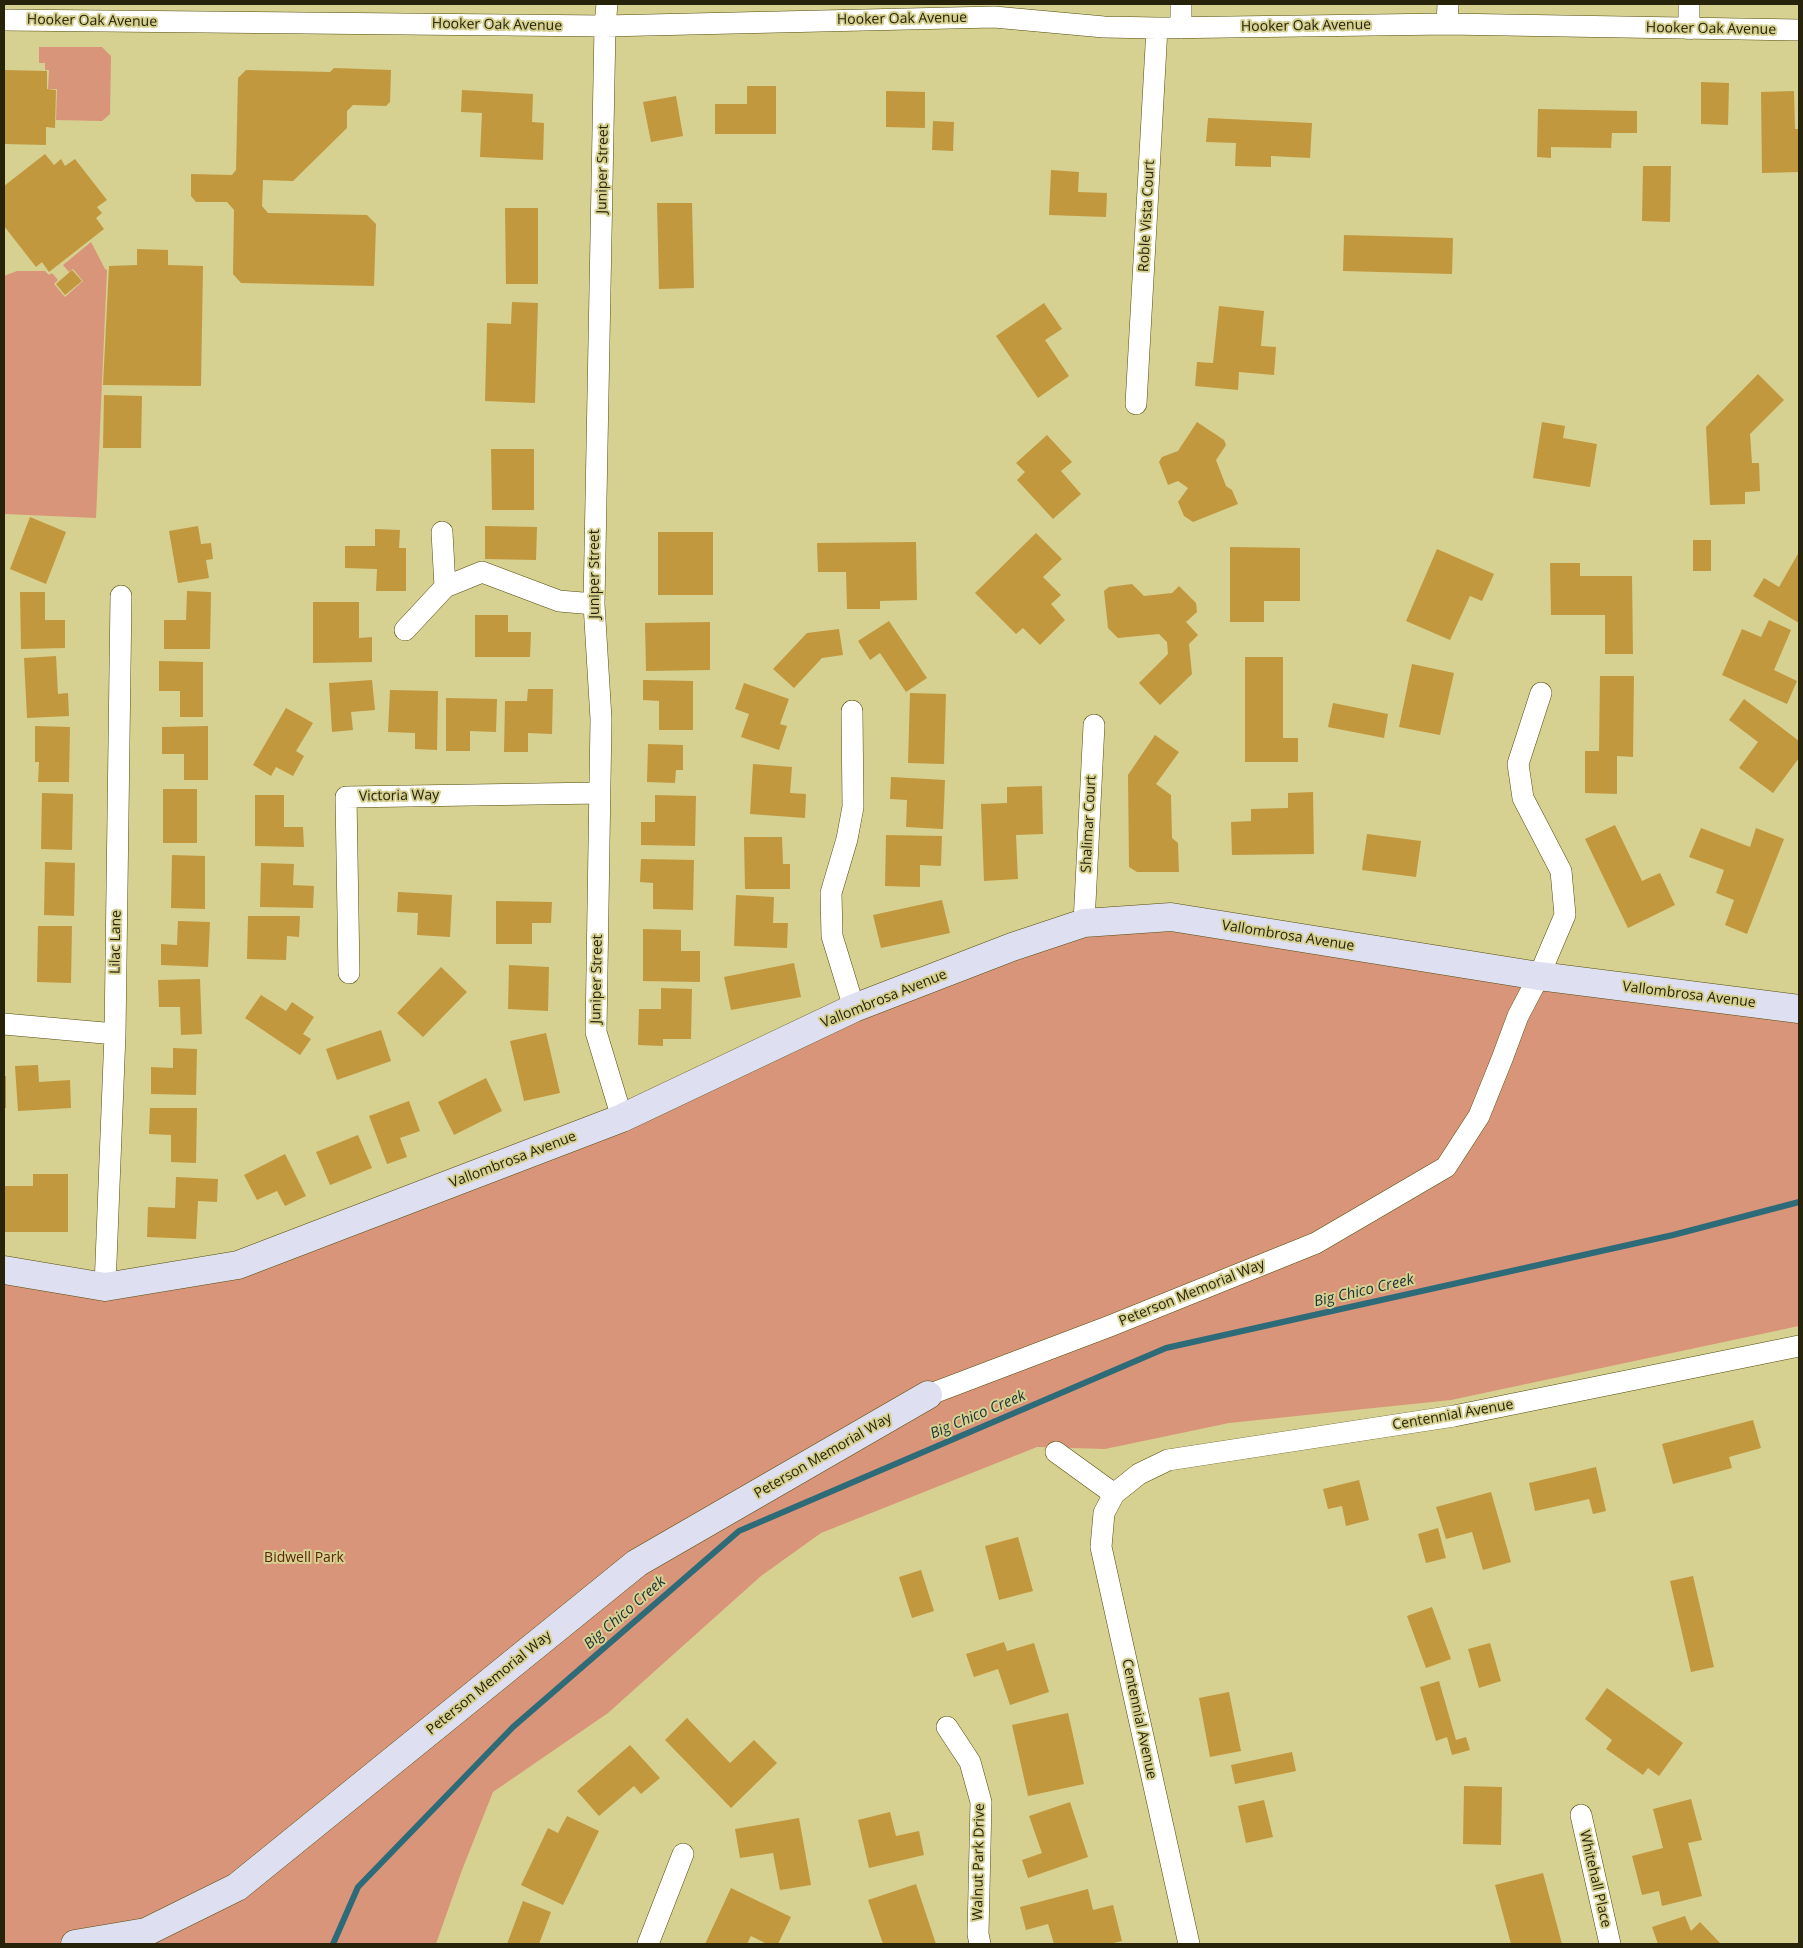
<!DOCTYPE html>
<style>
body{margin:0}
#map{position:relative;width:1803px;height:1948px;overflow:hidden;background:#d6d091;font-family:"Open Sans",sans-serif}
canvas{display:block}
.frame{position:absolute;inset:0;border:5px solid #26230a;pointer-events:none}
</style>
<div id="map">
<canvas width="1803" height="1948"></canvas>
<div class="frame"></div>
</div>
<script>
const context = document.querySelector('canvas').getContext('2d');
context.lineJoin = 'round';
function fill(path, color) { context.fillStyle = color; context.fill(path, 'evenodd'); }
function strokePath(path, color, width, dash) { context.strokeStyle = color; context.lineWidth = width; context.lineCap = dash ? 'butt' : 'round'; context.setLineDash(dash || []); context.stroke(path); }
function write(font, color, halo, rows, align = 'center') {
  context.font = font + ' "Open Sans",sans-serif'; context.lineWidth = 4; context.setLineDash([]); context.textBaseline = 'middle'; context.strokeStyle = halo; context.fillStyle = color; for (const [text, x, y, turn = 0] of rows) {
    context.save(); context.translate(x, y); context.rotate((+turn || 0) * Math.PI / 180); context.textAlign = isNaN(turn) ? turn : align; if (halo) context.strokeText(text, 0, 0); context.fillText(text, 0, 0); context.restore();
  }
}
const green = new Path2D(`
 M39,47H102L111,56L110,114L102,121L56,120L57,89H48L49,70H45V63H39Z
 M91,242L105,269L107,270L96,518L4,514V276L17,271H45L49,275L52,273L58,280L54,284L65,297L83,281L73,269L69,272L63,265Z
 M1171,917L1799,1009V1326L1451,1400L1229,1423L1105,1449L1037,1447L821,1533L761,1576L608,1713L493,1792L462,1870L436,1944H4V1272L105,1287L238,1265L1012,947Z`);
const stream = new Path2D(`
 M333,1944L358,1887L513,1727L739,1531L1166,1348L1673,1235L1799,1202`);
const building = new Path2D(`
 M334,68L391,70L390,102L386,106L353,105L347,111V128L293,181L263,180L262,206L268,213L367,215L376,224L374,286L241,283L233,274L234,210L227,202H196L191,196V174L232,175L236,170L238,78L246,70L330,72Z
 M4,70L47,71V89L56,90L55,128L46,127V145L4,144Z
 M1701,82L1729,83L1728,125L1701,124Z
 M747,86H776V134H715V104H747Z
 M462,90L533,94L532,122L544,123L543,160L480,157L482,113L461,112Z
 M886,91L925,92V128L886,127Z
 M1794,91L1795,129H1799V172L1762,173L1761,92Z
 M676,96L683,136L651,142L643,102Z
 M1538,109L1637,111V133H1612L1611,148L1551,147V158L1537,157Z
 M1208,118L1312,123L1310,158L1271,156V167L1235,166L1236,143L1206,142Z
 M933,121L954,122L953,151L932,150Z
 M45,154L54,165L61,159L65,166L75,159L107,200L97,207L102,213L96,218L104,229L49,272L42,262L36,267L4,226V186Z
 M1643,166H1671L1670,222L1642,221Z
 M1051,170L1079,172L1078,192L1107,193L1106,217L1049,215Z
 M657,203H692L694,288L659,289Z
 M505,208H538V284H506Z
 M1344,235L1453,238L1452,274L1343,271Z
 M137,249L168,250V265L203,266L201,386L103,385L109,266L137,265Z
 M72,270L82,281L65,295L56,284Z
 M512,302L538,303L535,403L485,401L487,323L511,324Z
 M1044,303L1062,329L1045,340L1069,376L1038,398L996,336Z
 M1219,306L1264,311L1261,346L1276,347L1274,375L1239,372L1238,390L1195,386L1197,362L1213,363Z
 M1758,374L1784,400L1750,434L1752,463H1759L1760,491L1745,492V504L1710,505L1706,427Z
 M104,395L142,396L141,448H103Z
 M1197,422L1224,440L1226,445L1216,460L1226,486L1232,490L1238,504L1193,522L1184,516L1178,502L1188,488L1178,481L1168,485L1159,462L1162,457L1178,451Z
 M1542,422L1565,426L1563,438L1597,444L1590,487L1533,478Z
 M1047,435L1072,462L1061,471L1081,494L1053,519L1017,480L1025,472L1016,463Z
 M491,449H534V510H492Z
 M30,517L66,532L46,584L10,569Z
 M198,526L201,544L211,543L213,559L206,560L209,578L178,583L169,531Z
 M485,526L537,527L536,560L485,559Z
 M375,529L400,530L399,548H406V591H376L377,569L345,568V546H375Z
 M658,532H713V595H658Z
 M1036,533L1062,559L1043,577L1061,595L1051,604L1065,620L1040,645L1023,628L1016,634L975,593Z
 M1693,540H1711V571H1693Z
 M916,542L917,600L880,601V609H847L846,572H818L817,543Z
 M1230,547L1300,548V601H1264V622H1230Z
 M1437,549L1494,574L1482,601L1470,596L1450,640L1406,621Z
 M1799,552V623L1753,596L1764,578L1779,587Z
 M1550,563H1580V576H1632L1633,654H1605V615H1551Z
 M1132,584L1144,596L1172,593L1179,586L1196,603L1197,612L1186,622L1198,635L1189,644L1192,674L1160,705L1139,683L1168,654L1167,642L1159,634L1118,638L1108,628L1104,591L1109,587Z
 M187,591L211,592L210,649H164V620H186Z
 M20,592H45V620H65V648L21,649Z
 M313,602H359V638L372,637V662L313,663Z
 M475,615H508V632H531L530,657H475Z
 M1769,620L1791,630L1774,670L1797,681L1787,704L1722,675L1742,629L1761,637Z
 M889,621L927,678L906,692L880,653L870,660L858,641Z
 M710,622V670L646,671L645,623Z
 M839,629L843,655L822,658L794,688L773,669L807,633Z
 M56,656L58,694L68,693L69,716L27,718L24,658Z
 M1245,657H1283V738H1298V762H1245Z
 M159,661L203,662V717H180V691H159Z
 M1412,664L1454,673L1440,735L1399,727Z
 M1600,676H1634L1633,757L1617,756V794L1585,793V751H1599Z
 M372,680L375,710L351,712L353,730L332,732L329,683Z
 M643,680L693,681V730H659V701L643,700Z
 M744,683L789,699L780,724L787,726L779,750L741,737L749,714L735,709Z
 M528,689H553L552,734L528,733V752H504L505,701H527Z
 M390,690L438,691L437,750L415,749V733L388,732Z
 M910,693L946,694L944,764L908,763Z
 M446,698L497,699L496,732L470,731V751H446Z
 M1744,699L1799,741V758L1773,793L1739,768L1758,742L1729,720Z
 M1333,703L1388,714L1384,738L1328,727Z
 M286,708L313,723L296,751L304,756L293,776L276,767L271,776L253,765Z
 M35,726L70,727L69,782H38L39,762H35Z
 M208,726V780H184V754H162V727Z
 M1155,735L1179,752L1156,784L1171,795L1172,838L1178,843L1179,872H1137L1129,867L1128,775Z
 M648,744L683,745V770H676L675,783L647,782Z
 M753,764L792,767L790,793L806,794L805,818L750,814Z
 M891,777L945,780L943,829L906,827L907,800L890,799Z
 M1042,786L1043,834L1016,835L1018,879L984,881L981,804L1007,803V787Z
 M163,789H197V843H163Z
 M1313,792L1314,854L1232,855L1231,822L1251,821V809L1288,808V793Z
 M42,793L73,794L72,850L41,849Z
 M255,795H284V827H303L304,847L255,846Z
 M655,795L696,796L695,846L641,845V822H655Z
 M1615,825L1642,881L1660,873L1675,905L1628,928L1585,839Z
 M1701,828L1750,847L1756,828L1784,839L1747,934L1725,925L1734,900L1716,893L1724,870L1689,857Z
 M1367,834L1421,841L1416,877L1362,870Z
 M886,835L942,836L941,866L920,865V887L885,886Z
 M744,837H782L783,864H790V889H745Z
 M172,855L205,856V909L171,908Z
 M641,859L694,860L693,910L653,909V883L640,882Z
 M45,862L75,863L74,916L44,915Z
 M261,863L294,864L293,885L314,886L313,908L260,907Z
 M398,892L452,895L450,937L417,935L418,913L397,912Z
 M736,895L774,897L773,923H788L787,948L734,946Z
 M942,900L950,933L881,948L873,915Z
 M496,901L552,902L551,923H532V944H496Z
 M248,916H300L299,937L287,936L286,960L247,959Z
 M178,921L210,922L208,967L161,965V944L177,945Z
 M38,926H72L71,983L37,982Z
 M643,929L681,930V951H700V982L643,981Z
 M794,963L801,997L731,1010L724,977Z
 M509,965L549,967L548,1011L508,1009Z
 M441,967L467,992L423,1037L397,1013Z
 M200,979L202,1034L181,1035L180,1007H159L158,980Z
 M661,988L692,989L691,1039H663V1046L638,1045L639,1009H661Z
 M261,995L286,1011L292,1002L314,1017L303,1034L311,1039L300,1055L245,1018Z
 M381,1030L391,1061L337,1080L326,1049Z
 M546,1033L560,1093L524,1101L510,1041Z
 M173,1048L197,1049L196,1095L151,1094V1067L173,1068Z
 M38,1065L39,1082L70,1080L71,1108L18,1111L15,1066Z
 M4,1076H6V1108H4Z
 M486,1078L502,1111L454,1135L438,1102Z
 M409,1101L420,1131L400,1138L407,1157L387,1164L369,1116Z
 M150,1108H197L196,1163L171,1162V1135L149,1134Z
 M358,1135L372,1168L330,1185L316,1152Z
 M285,1154L306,1196L285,1206L277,1191L257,1200L244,1175Z
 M33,1174H68V1232H4V1186H33Z
 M176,1177L218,1179L217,1202L198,1201L196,1239L147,1237L148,1207L175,1208Z
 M1753,1420L1761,1448L1729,1457L1732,1468L1673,1484L1662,1444Z
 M1596,1467L1606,1511L1593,1514L1589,1499L1535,1511L1529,1483Z
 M1359,1480L1369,1520L1346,1526L1342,1506L1328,1509L1323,1489Z
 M1491,1492L1511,1562L1483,1570L1472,1532L1446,1539L1436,1507Z
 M1438,1528L1446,1558L1426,1563L1418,1534Z
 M1018,1537L1033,1591L999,1600L985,1546Z
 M921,1570L934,1611L912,1618L899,1577Z
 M1693,1576L1714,1667L1691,1672L1670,1581Z
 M1432,1607L1451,1659L1426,1668L1407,1616Z
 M1004,1642L1007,1651L1034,1643L1049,1692L1010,1705L998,1669L974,1677L966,1654Z
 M1490,1643L1501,1681L1479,1688L1468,1649Z
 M1439,1681L1456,1740L1466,1737L1470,1750L1452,1755L1447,1737L1436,1741L1420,1687Z
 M1607,1688L1683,1743L1659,1776L1648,1768L1643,1775L1606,1749L1612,1740L1585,1719Z
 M1229,1692L1241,1751L1210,1757L1199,1698Z
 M1068,1713L1084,1784L1028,1796L1012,1725Z
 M687,1718L730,1763L754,1740L777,1763L731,1808L665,1740Z
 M630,1745L660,1778L641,1794L634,1786L599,1816L577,1791Z
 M1292,1752L1296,1771L1235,1784L1231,1765Z
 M1464,1786L1502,1787L1501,1845L1463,1844Z
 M1691,1799L1702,1840L1688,1843L1702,1896L1662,1906L1659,1891L1642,1895L1632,1856L1663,1848L1653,1809Z
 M1264,1800L1273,1837L1246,1843L1238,1806Z
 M1070,1802L1088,1857L1028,1878L1022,1860L1042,1853L1029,1816Z
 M890,1812L896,1836L919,1831L924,1855L869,1868L858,1820Z
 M567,1816L599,1831L563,1905L521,1885L548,1828L558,1833Z
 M799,1818L811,1885L780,1890L773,1853L740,1858L735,1829Z
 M1543,1873L1562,1944H1511L1495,1885Z
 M916,1884L936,1944H883L868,1900Z
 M731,1888L791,1917L778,1944H767L751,1936L747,1944H705Z
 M1088,1889L1093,1910L1113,1905L1122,1941L1109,1944H1054L1048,1924L1026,1930L1020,1907Z
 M523,1901L551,1912L539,1944H507Z
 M1685,1916L1691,1931L1700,1922L1721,1944H1658L1652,1927Z`);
const street = new Path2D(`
 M607,4L605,26L594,604L601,719L596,1032L622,1118
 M1181,4V28
 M4,20L605,26L994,17L1104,27L1157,28L1447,24L1799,30
 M1447,24L1448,4
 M1689,29V4
 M1136,404L1157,28
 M442,532L445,587
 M405,630L445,587L482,572L559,601L594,604
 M852,711L853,807L847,839L831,893L832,936L854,1008
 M1084,923L1094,725
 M349,973L346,797L599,793
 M4,1024L115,1034
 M105,1287L115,1034L121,596
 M928,1395L1110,1326L1316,1243L1446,1167L1479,1116L1502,1059L1518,1016L1539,976L1565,915L1561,871L1523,798L1518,764L1541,693
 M1056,1452L1114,1494L1104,1513L1101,1547L1189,1944
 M1114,1494L1139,1474L1168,1460L1454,1416L1799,1346
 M947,1727L970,1762L981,1802L978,1934L980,1944
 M1581,1815L1610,1944
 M648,1944L683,1854`);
const secondary = new Path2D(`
 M4,1270L105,1287L238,1265L622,1118L854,1008L1012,947L1084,923L1171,917L1539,976L1799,1009
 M75,1944L146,1932L237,1887L637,1563L928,1395`);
const streetNames = [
 ["Hooker Oak Avenue",902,19,-1],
 ["Hooker Oak Avenue",92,21,1],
 ["Hooker Oak Avenue",497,25,1],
 ["Hooker Oak Avenue",1306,26,-1],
 ["Hooker Oak Avenue",1711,29,1],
 ["Juniper Street",603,169,-89],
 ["Roble Vista Court",1147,216,-87],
 ["Juniper Street",595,574,-90],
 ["Victoria Way",399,796,-1],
 ["Shalimar Court",1089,824,-87],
 ["Vallombrosa Avenue",1288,936,9],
 ["Lilac Lane",116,942,-89],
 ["Juniper Street",597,979,-89],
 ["Vallombrosa Avenue",1689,995,7],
 ["Vallombrosa Avenue",884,999,-22],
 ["Vallombrosa Avenue",513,1160,-21],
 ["Peterson Memorial Way",1192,1293,-22],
 ["Centennial Avenue",1453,1415,-10],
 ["Peterson Memorial Way",823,1456,-30],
 ["Peterson Memorial Way",489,1683,-39],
 ["Centennial Avenue",1139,1719,78],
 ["Walnut Park Drive",979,1862,-89],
 ["Whitehall Place",1595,1879,77]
];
const parkNames = [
 ["Bidwell Park",304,1558]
];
const waterNames = [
 ["Big Chico Creek",1364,1291,-13],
 ["Big Chico Creek",978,1415,-23],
 ["Big Chico Creek",625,1613,-41]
];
fill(green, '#d99579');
strokePath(stream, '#2d6b78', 6);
fill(building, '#c2983e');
strokePath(street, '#544d0b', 22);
strokePath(secondary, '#544d0b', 29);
strokePath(street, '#fff', 21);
strokePath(secondary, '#dfdff2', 28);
write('14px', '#26230a', '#d6d091', streetNames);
write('14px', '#592308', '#d6d091', parkNames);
write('italic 15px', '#1c3037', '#d6d091', waterNames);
</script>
